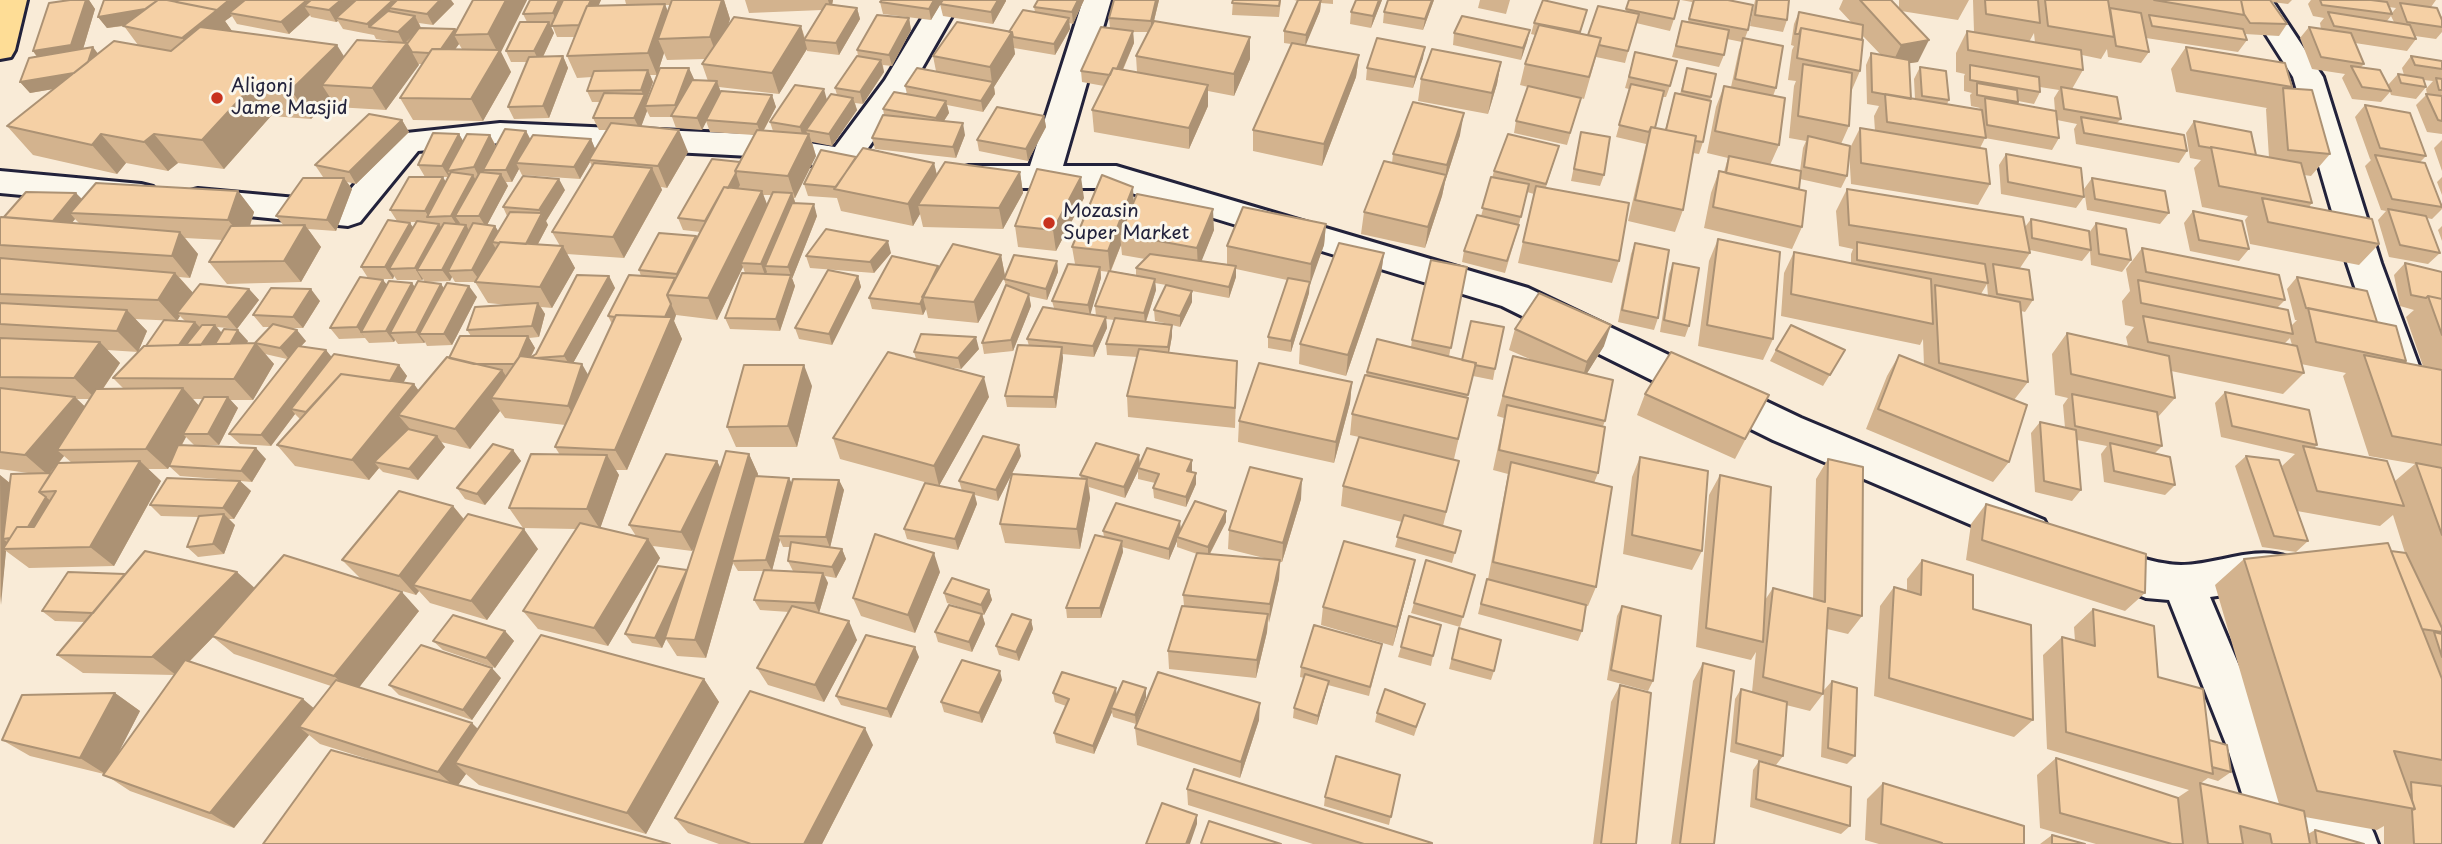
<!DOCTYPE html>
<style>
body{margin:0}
canvas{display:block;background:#f9ebd7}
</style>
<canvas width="2442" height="844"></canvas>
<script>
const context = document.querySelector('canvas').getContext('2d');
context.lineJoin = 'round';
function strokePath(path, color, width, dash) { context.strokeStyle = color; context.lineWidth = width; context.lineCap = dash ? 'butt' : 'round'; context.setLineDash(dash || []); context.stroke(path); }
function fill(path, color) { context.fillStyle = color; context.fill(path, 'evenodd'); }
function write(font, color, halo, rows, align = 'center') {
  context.font = font + ' "Playpen Sans",sans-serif'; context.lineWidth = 6; context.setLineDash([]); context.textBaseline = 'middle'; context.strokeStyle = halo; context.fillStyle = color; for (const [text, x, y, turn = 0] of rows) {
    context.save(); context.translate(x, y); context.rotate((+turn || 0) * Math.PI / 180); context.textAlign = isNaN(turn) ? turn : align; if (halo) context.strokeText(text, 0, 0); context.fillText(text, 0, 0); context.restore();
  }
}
const street = new Path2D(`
 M933,0H961L913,84L866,151L883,155L887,163L883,171L871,174L750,156L500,143L418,151L360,222L348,226L198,211L186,208L181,200L186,192L198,189L340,202L397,134L500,123L750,134L835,147L885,80Z
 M1083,0H1111L1063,166H1116L1528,288L1801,418L2044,520L2050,532L2044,544L2030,549L2016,544L1773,440L1502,306L1115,188H969L957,185L953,177L957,169L969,166H1030Z
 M2244,0H2272L2323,77L2381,263L2422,374L2416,384L2403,388L2390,384L2384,374L2347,263L2293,77Z
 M0,171L141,184L153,187L158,195L153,203L141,206L0,193Z
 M2098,542C2126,552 2150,564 2181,565C2216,565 2254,545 2288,557L2294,570L2288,583L2273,588L2210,597L2274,749L2291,803C2310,807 2359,813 2371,828C2374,832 2376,840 2378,844H2270L2256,838L2228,749L2169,600L2146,598L2083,573L2077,560L2083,547Z`);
const highway = new Path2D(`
 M0,0H27L15,50L11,57L0,59Z`);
const wall = new Path2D(`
 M70,0H89L95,9L83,49L98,54L138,45L124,26L107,28L98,17L104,0H451L454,4L433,25L419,23L421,28L456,31L473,0H527L501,52L511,72L483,121L413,120L400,98L422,64H419L386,110L336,107L331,99L311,119L271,116L224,169L178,163L168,171L126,163L117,174L33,155L7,126L53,89L30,93L20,82L37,57L33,51ZM310,15L311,17L336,22L338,21L343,29L374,35L376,39L395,42L344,56L232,31L225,21L232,16L237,24L289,34ZM459,44L462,49H455Z
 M530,0H601L598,6L647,4H626L625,0H724L730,19L728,25L801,26L805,38L822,10L749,13L745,0H833L832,5L857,8L860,19L839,55L807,51V49L779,94L719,87L721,92L772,95L776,107L764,130L773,131L770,122L837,95L835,88L858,56L857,50L909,18L911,30L892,66L883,65L884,72L863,104L855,103L857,110L832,146L812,142L816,156L795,198H794L795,203L817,216L792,279L795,286L780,331L730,329L725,318L745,273L743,267L717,320L676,315L674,321L682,339L627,470H616L619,475L600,528L636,536L629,525L717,461L720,468L749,454L758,474V477L789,478L792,484L839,480L844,490L830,547L842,549L846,559L836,578L825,576L828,583L819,613L857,640L824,702L768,685L757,668L789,612L760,610L754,600L764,571H738L733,563L706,658L677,656L666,639L662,648L632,643L625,634L687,570L696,544L692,551L653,546L660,558L608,646L538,629L523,611L576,529L523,528L509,508L560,455L555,447L565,425L505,418L500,411L470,449L441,442L445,447L418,480L383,472L379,468L369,480L295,466L277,445L300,419L295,414L271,446L240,444L229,434L287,359L265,354L274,364L253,400H230L238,408L219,445H194L186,437L182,445L266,459L252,482L240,481L251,491L234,519H229L235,525L224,554L198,557L187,547L198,517L161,516L150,505L231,480L180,476L169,466L168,469H148L161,481L114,566L29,568L6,551L0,605V475L10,483L35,474L0,469V218L82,199L238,191L254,212L250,226H284L276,216L326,178L323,177L315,165L402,120L409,132L356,184L347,182L352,189L336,231L308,229L321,247L301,282L227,284L209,262L223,240L185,238L198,254L190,278L179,277L193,293L249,289L259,300L237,329L217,327L222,333L248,341L246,344L256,343L271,327H263L253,315L320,301L303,328H287L306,341L301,346L331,357L399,365L407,376L403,383L414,384L418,391L471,336L467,330L508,305L488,303L475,282H455L452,277L450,281L425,282L423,279L422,280H397L394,276L393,279H376L383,280L387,285L412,283L415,287L441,284L444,288L477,297L452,345L427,346L425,342L424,343L398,344L395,340L394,342L369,343L365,338L339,339L330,328L368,278L361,267L397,221L390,210L446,182L449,177H425L418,165L459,134L463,141L490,135L496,146L526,131L531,140L591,139L595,149L607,130H599L593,118L600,102H592L587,91L592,77L577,78L567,56L574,37H557L552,25H550L554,33L543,57L563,56L568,68L549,118L514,119L508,107L527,62H511L506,51L527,22L523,14ZM665,5H670L668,12ZM664,53L667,60L705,59L702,64L708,81L694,80L647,100V99L653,82L650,75H657ZM647,111L650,117H672L676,128L702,130L706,121L710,132L754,135L740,162L678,218L683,230L700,232L697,238L639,270L641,276L608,316L612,324L588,375L573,363L615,288L609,276L536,354L531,357L535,348L529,338L539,337L545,314L541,307L552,308L575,268L567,254L624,258L662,190L661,187L667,188L688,152L641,126ZM590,162L592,166L552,232L560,246L538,244L548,225L546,221L565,190L503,207L507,216L498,232L495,226L487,225L508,186L506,182H512L519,169L522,175L580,179ZM763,195H771L767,205ZM75,219L80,224L72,223ZM405,222H416L413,227ZM180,316L185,321L146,346L113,378L124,389H103L120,363L107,350L138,352L147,331L135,319L177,321ZM76,399H90L85,407ZM193,399H203L199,406ZM64,456L72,463H59ZM780,540L783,547H790L788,561L793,571L772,570Z
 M943,0L931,20L883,14L880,2Z
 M1038,0H1084L1073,24L1069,23L1070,29L1055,55L1014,48L1015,54L994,87L995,94L983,112L947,105L949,113L944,121L965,135L956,158L875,149L872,138L884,115L883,109L907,94L905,86L936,71L933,56L1009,32L1035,12L1034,7Z
 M1114,0H1159L1154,21L1250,37V59L1234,96L1208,91V106L1189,149L1094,132L1092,110L1104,86L1082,82L1081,71L1110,28L1109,18ZM1133,32H1148L1136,56L1137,72L1123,70L1134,43Z
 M1233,0H1281L1279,17L1232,15Z
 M1294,0H1333V4L1321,3L1320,11L1305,45L1359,55L1356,77L1322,166L1253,151V130L1291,44L1284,43V31L1298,1Z
 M1356,0H1382L1371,28L1350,24L1351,12Z
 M1434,0L1423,30L1383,23L1384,12Z
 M1480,0H1510L1506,14L1478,8Z
 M1629,0L1674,19L1670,31L1636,23L1625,63L1596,57L1584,99L1581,98L1567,145L1514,133L1516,121L1528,87L1520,85L1525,64L1535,35L1531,34L1534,23L1587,10L1580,34L1588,35L1626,11Z
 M1681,0H1728L1748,30L1745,38L1776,88L1773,96L1779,145L1770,165L1800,171L1803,148L1806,141L1789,138L1794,86L1796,81L1788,80L1792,50L1794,46L1791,45L1794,24L1799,12L1851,22L1839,9L1843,0H1891L1899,9V0H1969L1958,20L1901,11L1918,62L1909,63L1911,99H1915L1914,79L1920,67L1949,100L1947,104L1979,109L1980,108L1971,106L1970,95L1972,93L1964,91V76L1965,74L1956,72V53L1967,31L1974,32L1973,0H2292L2288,4L2272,2L2287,24L2279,36L2245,34L2247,40L2238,52L2146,38L2149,52L2141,63L2108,57L2107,49L2101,59L2082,55L2083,70L2072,89L2121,119L2117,123L2187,151L2179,163L2076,144L2074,129L2077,124L2057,120L2059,138L2052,150L1985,138L1980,148L1990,184L1978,205L1851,184L1849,150L1860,128L1875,131L1874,116L1879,106L1867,104L1866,65L1871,53L1881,55L1862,35L1860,71L1851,92L1849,126L1841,144L1847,176L1841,188L1800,179L1799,189L1802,227L1792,249L1704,228L1711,193L1719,171L1724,172L1728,158L1707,153L1716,107L1724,86L1731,87L1739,50L1742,42L1727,39L1724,55L1719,67L1672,57L1682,21L1688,22L1692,2ZM2034,33L2035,43L2029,42ZM2040,87L2059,90L2054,98L2055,111L2017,104L2018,101L2034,104L2040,92Z
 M1755,0H1789L1787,20L1783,32L1750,26Z
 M2311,0H2436L2431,7L2441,17L2442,16V32L2436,39L2415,36L2416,39L2407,51L2355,43L2364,64L2361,67L2388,85L2398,74L2404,75L2402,68L2411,56L2442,61V134L2427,132L2416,105L2427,94L2426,89L2433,81L2423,80L2426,87L2416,99L2391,95L2390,92L2381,102L2352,99L2342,78L2345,74L2312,69L2300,38L2309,27L2321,29L2320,23L2324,18L2313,16L2308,4ZM2389,7L2396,8L2392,13ZM2391,16L2394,22L2387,21Z
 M1006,1L993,24L943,16L940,4Z
 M1530,30L1527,42L1521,60L1453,45L1454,33Z
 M2186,47L2292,87L2291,88L2330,154L2311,176L2304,175L2312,203L2309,207L2379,244L2359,265L2250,244L2245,220L2248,216L2202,207L2194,168L2201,160L2190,158L2186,133L2194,121L2256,155L2269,158L2266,109L2267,108L2176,92L2171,69Z
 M1635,52L1670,86L1666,97H1663L1655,128L1665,130L1675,93L1680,94L1687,68L1711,97L1703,142L1699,154L1693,153L1683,210L1675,232L1628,221L1646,144L1616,137L1629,89L1625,88Z
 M1423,58L1413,88L1366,80L1367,68Z
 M1501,62L1497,84L1488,114L1418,101L1421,79Z
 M2365,105L2426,156L2420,162L2442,205V209L2432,219L2427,218L2440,253L2428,264L2389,257L2378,220L2386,211L2381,210L2365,166L2371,160L2370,159L2355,117Z
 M1044,116L1046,127L1028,161L979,151L977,140Z
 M1581,132L1604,175L1600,186L1571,181Z
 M1460,135L1445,182L1442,196L1425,248L1361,234L1364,212L1392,163L1393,154Z
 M2442,140V171L2434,148Z
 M1559,146L1546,187L1619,261L1612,283L1518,263L1534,194L1527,192L1516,236L1505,273L1462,262L1464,251L1481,216L1494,171Z
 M2006,154L2084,197L2076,208L2001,194L1999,165Z
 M856,157L934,163L937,175L1020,172L1023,193L1003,229L923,227L920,214L913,226L841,211L837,198L808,196L804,184Z
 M2442,177V195L2437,182Z
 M2092,178L2169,213L2160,224L2087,210L2084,189Z
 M1847,189L2025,227L2031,219L2089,233L2096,223L2131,260L2122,272L2091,265L2090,251L2082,261L2030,250V253L2020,268L2033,300L2025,312L2021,311L2028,382L2014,400L2009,462L1993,482L1866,429L1887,376L1899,355L1924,365L1923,339L1920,345L1781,316L1784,273L1794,252L1851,263V254L1853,249L1839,246L1836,211ZM1987,284L1988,296L1981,294Z
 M1084,198L1056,251L1018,247L1015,226Z
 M1134,201L1214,230L1201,261L1227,264V246L1326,224L1324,245L1309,285V293L1291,352L1268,348V337L1287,280L1236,269V277L1229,298L1192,291V302L1180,327L1172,325V336L1169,353L1237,361L1235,428L1128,417L1127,396L1137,357L1107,355L1106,344L1114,320L1106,319L1107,328L1094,357L1062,354L1063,358L1056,408L1007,407L1005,396L1029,346L1027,339L1054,308L1052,301L1075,264L1072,247ZM1121,245L1122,255L1145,259L1136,268V275L1111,271ZM1101,271L1109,272L1095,306L1096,316L1090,314L1101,278ZM1155,283L1166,285L1154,310L1155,321L1169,324L1146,322L1156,290Z
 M2193,211L2249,249L2239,261L2190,251L2184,223Z
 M2442,226V241L2438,230Z
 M1718,239L1773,339L1763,360L1698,346L1709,261Z
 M1635,243L1658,318L1654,330L1618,322L1631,254Z
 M2142,248L2285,300L2277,308L2291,326L2297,320H2295L2287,289L2297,277L2377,322L2406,361L2404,363L2423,366L2406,317L2414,310L2400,306L2394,275L2405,263L2442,272V844H2384V826L2377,830L2305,817L2308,834L2315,830L2364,844H2096L2040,828L2037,775L2056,758L2177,798L2189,790L2047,749L2043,655L2062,637L2075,641L2074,627L2093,609L2158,677L2209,740L2231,772L2218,781L2208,778L2201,783L2279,804L2215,585L2244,559L2391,551L2405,553L2393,515L2380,526L2297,511L2308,541L2296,552L2262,547L2235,466L2246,456L2286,481L2282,466L2295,454L2221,437L2215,403L2225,392L2317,445L2314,448L2395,481L2415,464L2369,456L2343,376L2346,373L2301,364L2304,373L2283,394L2171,371L2175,398L2158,417L2162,446L2155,453L2175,485L2165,495L2104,482L2101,454L2107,446L2077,440L2081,490L2072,501L2035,492L2031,433L2040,422L2065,428L2063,405L2068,398L2055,395L2052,354L2067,333L2128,346L2126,337L2134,327L2125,325L2122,301L2130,291L2126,269ZM2290,338L2292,345L2285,343Z
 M891,253L874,273L810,268L806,256Z
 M1384,253L1381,274L1346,376L1299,364L1300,344Z
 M1001,255L1005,276L978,323L928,318L926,309L923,315L872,309L869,298L938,266L939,269Z
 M1057,261L1058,272L1047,300L1029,296L1031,306L1013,351L984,354L982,343L1006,286L1004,279Z
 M1673,263L1689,326L1685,337L1660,332L1669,274Z
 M1467,267L1449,356L1495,369L1493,380L1473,376L1467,398H1468L1454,459L1459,461L1443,526L1461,531L1452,563L1395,547L1402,522L1341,506L1343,486L1359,437L1350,435L1352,414L1367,372L1411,347L1412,340Z
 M858,276L861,287L832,345L799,339L795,328Z
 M1515,329L1604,346L1587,373L1605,421L1603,426L1598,473L1594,483L1596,587L1588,606H1586L1582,631L1578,641L1478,614L1484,589L1487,579H1488L1508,474L1493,470L1504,418L1497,416L1513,356L1532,360L1509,350Z
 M979,349L961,369L947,367L989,397L939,486L840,459L833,438L916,359L914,352Z
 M1776,350H1845L1823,386L1770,361Z
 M1352,382L1350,403L1334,463L1238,442L1239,421Z
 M812,386L797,447H736L727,427Z
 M1645,394L1769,395L1735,459L1637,415Z
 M513,450L521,461L485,505L465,499L457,488Z
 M1021,456L998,501L975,495L977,504L958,550L907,539L904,529L962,491L959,481Z
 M1640,457L1702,551L1692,570L1623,554L1632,477Z
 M1828,459L1862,616L1848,634L1827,629L1823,694L1810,711L1786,705L1783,756L1776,765L1730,752L1735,699L1741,689L1752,692L1756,652L1751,660L1696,647L1709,495L1720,475L1765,600L1773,588L1813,599L1816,479Z
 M1192,460V472L1196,473V484L1186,507L1154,498L1153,488L1155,483L1138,479V471L1125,498L1089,487L1090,498L1080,549L1005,543L1000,524L1081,478L1080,475L1140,463Z
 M1301,499L1282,562H1280L1279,579L1268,623L1267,632L1256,678L1169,669L1168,651L1184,606L1183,595L1197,554L1177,547V541L1169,560L1122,547L1123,552L1101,618H1067L1066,608L1104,537L1103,531L1181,528L1226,511V522L1210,554L1272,560L1228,549L1229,530Z
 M1986,504L2145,593L2125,611L1966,560L1971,524Z
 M453,506L464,519L538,549L487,620L430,603L419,591L416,595L361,579L342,560Z
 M1922,560L2033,720L2014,737L1874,696L1880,606L1894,587L1907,591V579Z
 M940,572L915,633L861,616L853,598Z
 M1475,575L1460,627L1411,613L1414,603Z
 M1411,579L1393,646L1321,625L1323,607Z
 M255,588L419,611L359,687L478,729L704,679L719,702L646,834L479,785L466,774L458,785L393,767L320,744L309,735L234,828L130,791L104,774L30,756L2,740L115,693L140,711L116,757L174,675L83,673L57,655L85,622L55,621L42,611ZM213,637L234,654L331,686L314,708L190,661Z
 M989,590L992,600L984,615L947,603L944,593Z
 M1622,606L1653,681L1648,691L1607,680L1617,616Z
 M982,614L985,624L972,652L938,642L935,632Z
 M1031,620L1033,629L1019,661L999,655L996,646Z
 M1459,628L1494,671L1491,680L1449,669Z
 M505,631L514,641L495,668L443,650L433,641Z
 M1382,644L1369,696L1328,685L1317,725L1293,718L1294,708L1304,678L1300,677L1301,667Z
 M1401,647L1433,656L1431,666L1398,657Z
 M919,657L891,718L841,705L836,696Z
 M1703,663L1714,844H1671L1693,681Z
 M501,678L472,720L399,695L389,685Z
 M1002,680L982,723L944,712L941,702Z
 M1832,681L1855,756L1847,764L1821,757L1824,690Z
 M1620,685L1636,844H1593L1611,702Z
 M1146,688V697L1136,724L1113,717L1112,712L1094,754L1056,743L1054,733L1066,706L1055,702L1053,693L1117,695Z
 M1425,704L1414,736L1375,722L1377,713Z
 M1259,720L1240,778L1137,745L1135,728Z
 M873,745L822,844H719L688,833L675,818Z
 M1759,761L1850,826L1841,834L1750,807L1753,770Z
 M1400,775L1389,825L1324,806L1325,797Z
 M1883,783L2024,844H1879L1865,840L1867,799Z
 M1187,789L1432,844H1313L1188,805Z
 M2052,835L2085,844H2040Z`);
const shadedWall = new Path2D(`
 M86,0H89L95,9L81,56L42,63L33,51Z
 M168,0H179L174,18L107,28L98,17Z
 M229,0H251L229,13L232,16L225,21L232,31L198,60L182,38Z
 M307,0H316L304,6L310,15L289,34L281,22Z
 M341,0H362L336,18L338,21L336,22L329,10Z
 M393,0H397L389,8L394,17L369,27L374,35L367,24Z
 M440,0H451L454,4L433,25L427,14Z
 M506,0H527L501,52L511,72L483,121L471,99L498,53L488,34Z
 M559,0H570L558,25L553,13Z
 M591,0H601L585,37L580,25Z
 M722,0H724L730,19L718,59L710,37Z
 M828,0H833L831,10Z
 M934,0H943L931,20L929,9Z
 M998,0H1006V1L993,24L991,12Z
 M1078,0H1084L1073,24L1072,12Z
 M1156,0H1159L1151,33V21Z
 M1321,0L1320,11L1305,47L1306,35Z
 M1379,0H1382L1371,28L1373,16Z
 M1432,0H1434L1423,30L1425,19Z
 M665,4L673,25L658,39L664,53L657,75L648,53Z
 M857,8L860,19L839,55L836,43Z
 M415,16L421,28L404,44L398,32Z
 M909,18L911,30L892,66L889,55Z
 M1069,18L1070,29L1055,55L1054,44Z
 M549,22L554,33L540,63L534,51Z
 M801,26L807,49L779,94L772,73Z
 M455,29L458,35H454L459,44L444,65L438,53Z
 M1530,30L1527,42L1521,60L1523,48Z
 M1133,31L1134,43L1115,87L1114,76Z
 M1012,32L1015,54L994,87L995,94L983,112L981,101L992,83L990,67Z
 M1250,37V59L1234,96V74Z
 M1929,40L1918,62L1891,66L1901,45Z
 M407,43L419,65L386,110L372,88Z
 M337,45L355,74L322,85L331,99L311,119L291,90Z
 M93,47L102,59L95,82L30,93L20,82Z
 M1425,47L1423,58L1413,88L1415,77Z
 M1359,55L1356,77L1322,166L1324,144Z
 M563,56L568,68L549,118L543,106Z
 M881,60L884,72L863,104L860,92Z
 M1501,62L1497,84L1488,114L1492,93Z
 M689,68L694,79L680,117L675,105Z
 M648,70L653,82L647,99L649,105L645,106L647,111L640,130L634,118L644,96L641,90Z
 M717,81L721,93L702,130L697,118Z
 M1208,85V106L1189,149V128Z
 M251,87L271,116L224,169L202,140Z
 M824,89L827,100L806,130L807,133L803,138L800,127Z
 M772,95L776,107L761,135L757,124Z
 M853,98L857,110L832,146L829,134Z
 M946,101L949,113L938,130L936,118Z
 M1464,113L1460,135L1445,182L1442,196L1425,248L1428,227L1445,179L1447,165Z
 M1044,116L1046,127L1028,161L1026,149Z
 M402,120L409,132L356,184L349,172Z
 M963,123L965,135L956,158L953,147Z
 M679,130L688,152L667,188L658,166Z
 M526,131L532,143L516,163L519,169L512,182L506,170Z
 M101,134L126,163L117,174L92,145Z
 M154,134L178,163L168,171L144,142Z
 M459,134L466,146L447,171L450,175L449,177L442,166Z
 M809,134L816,156L795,198L788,176Z
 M490,135L496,147L483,170L484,172L480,179L474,167Z
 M591,139L596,151L589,160L590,162L580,179L574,167Z
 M934,163L939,184L918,205L920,214L913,226L908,204Z
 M652,168L662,190L624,258L613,237Z
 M1020,172L1023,193L1003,229L999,208Z
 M736,173L740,185L714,233L709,222Z
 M501,174L508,186L486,227L479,216Z
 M473,175L479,186L455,216L460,223L458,227L451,216Z
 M443,177L450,189L429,217L425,211Z
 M1081,177L1084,198L1056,251L1053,230Z
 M344,178L352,189L336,231L327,220Z
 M559,179L565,190L546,221L548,225L532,255L525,244L542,215L539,210Z
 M1133,187L1134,208L1120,234L1121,245L1110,272L1108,251Z
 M238,191L254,212L245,241L228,220Z
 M762,191L770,212L741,263L743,267L717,320L708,298Z
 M76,193L87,204L70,213L75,219L62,235L51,224Z
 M792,193L796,205L765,266L767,272L765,275L761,264Z
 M814,204L817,216L792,279L788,267Z
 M1213,209L1214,230L1198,270L1197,248Z
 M410,223L418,234L389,269L394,276L393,279L385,267Z
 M439,224L446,235L417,270L423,279L422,280L415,268Z
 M1326,224L1324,245L1310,285L1311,264Z
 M305,225L321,247L301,282L284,261Z
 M466,225L473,237L448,271L452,277L450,281L442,270Z
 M495,226L502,237L492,242L496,249L480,281L472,270Z
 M180,232L198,254L190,278L172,256Z
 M888,241L891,253L874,273L870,262Z
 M563,246L575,268L552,308L540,287Z
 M1384,253L1381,274L1346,376L1348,355Z
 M1001,255L1005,276L978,323L974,302Z
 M1057,261L1058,272L1047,300L1046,289Z
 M1236,266V277L1229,298V287Z
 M1100,267L1101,278L1090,316L1088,305Z
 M175,273L194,294L177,313L180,316L177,321L158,300Z
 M791,275L795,286L780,331L776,319Z
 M609,276L615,288L571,367L564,356Z
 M858,276L861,287L832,345L829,334Z
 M1155,279L1156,290L1145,324L1144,313Z
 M383,280L392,291L361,332L365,338L357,327Z
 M1310,282L1309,293L1291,352V341Z
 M412,283L420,295L390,333L395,340L394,342L386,331Z
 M441,284L448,295L419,334L425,342L424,343L416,332Z
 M469,286L477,297L452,345L444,334Z
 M249,289L259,300L237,329L227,317Z
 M311,289L320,301L303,328L293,317Z
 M1192,291V302L1180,327V316Z
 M1029,294L1031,306L1013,351L1011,340Z
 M923,298L926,309L923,315L920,304Z
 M538,303L545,314L539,337L532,326Z
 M671,304L676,315L674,321L682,339L627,470L615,450L663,320Z
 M127,310L147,331L138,352L117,331Z
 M1106,317L1107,328L1094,357L1093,346Z
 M195,322L205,333L174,352Z
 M215,325L225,337L215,352L200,346Z
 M1172,325V336L1168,358V347Z
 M1611,325L1604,346L1581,383L1587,362Z
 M238,330L248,341L235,363L225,352Z
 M297,330L306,341L289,359L280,348Z
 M528,336L535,348L530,358L516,364Z
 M976,337L979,349L961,369L958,358Z
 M100,342L120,363L96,399L74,378Z
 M256,343L274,364L253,400L234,379Z
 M1062,347L1063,358L1056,408L1054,397Z
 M326,350L335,361L291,409L295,414L271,446L261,435Z
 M582,364L594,385L580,426L568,406Z
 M399,365L407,376L398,393L389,382Z
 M804,365L812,386L797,447L788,426Z
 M502,370L516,391L491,398L500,411L470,449L455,429Z
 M984,377L989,397L939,486L934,466Z
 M1352,382L1350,403L1334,463L1336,442Z
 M414,384L429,405L398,415L410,429L374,462L379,468L369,480L352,460Z
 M183,388L202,409L183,434L186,437L168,469L146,449Z
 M75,397L97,418L57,450L64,456L48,475L25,455Z
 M228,397L238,408L219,445L208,434Z
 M437,436L445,447L418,480L409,469Z
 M1019,445L1021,456L998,501L996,490Z
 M256,448L266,459L252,482L241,471Z
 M513,450L521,461L485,505L477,494Z
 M749,454L758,474L734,561H732L733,563L706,658L695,640Z
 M607,455L619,475L600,529L587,509Z
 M1139,455L1140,466L1138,468V471L1125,498L1124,487Z
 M1192,460V471L1188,481L1187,471Z
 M140,461L161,481L114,566L90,547Z
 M717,461L727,481L692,551L681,532Z
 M1196,473V484L1186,507V497Z
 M0,475L12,485L3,539L7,542L6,549H3L6,551L1,605Z
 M789,478L794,488L778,536L780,540L772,571L766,560Z
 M1087,479L1090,498L1080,549L1077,529Z
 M1302,479L1301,499L1282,562L1283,543Z
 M839,480L844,490L830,548L826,537Z
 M240,481L251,491L234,519L223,508Z
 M974,493L977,504L958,550L955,539Z
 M46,497L59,508L23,537Z
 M453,506L469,526L413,585L419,591L416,595L399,576Z
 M1226,511V522L1208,557V547Z
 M224,514L235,525L224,554L213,544Z
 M1180,521L1181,531L1177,537V541L1169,560V549Z
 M524,529L538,549L487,620L471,601Z
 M648,539L660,558L608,646L594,628Z
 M1122,541L1123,552L1101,618L1100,608Z
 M842,549L846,559L836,578L832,567Z
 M934,553L940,572L915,633L908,615Z
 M1280,560L1279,579L1269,623L1270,604Z
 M1415,560L1411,579L1393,646L1397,627Z
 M687,570L665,638L666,639L662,648L655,638Z
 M237,572L258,591L176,675L152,657Z
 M823,573L828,583L819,613L815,603Z
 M989,590L992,600L984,615L981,605Z
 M402,592L419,611L354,694L334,676Z
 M982,614L985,624L972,652L969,642Z
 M1268,614L1267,632L1256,678L1257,660Z
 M1031,620L1033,629L1019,661L1016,652Z
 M849,621L857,640L824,702L815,685Z
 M505,631L514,641L495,668L486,658Z
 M915,647L919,657L891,718L887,709Z
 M492,668L501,678L472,720L463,710Z
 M1000,671L1002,680L982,723L979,713Z
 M704,679L719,702L646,834L627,813Z
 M1329,681L1327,690L1317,725L1318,716Z
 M1116,688L1117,698L1111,708L1112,712L1094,754L1093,746Z
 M1146,688V697L1136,724L1135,715Z
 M115,693L140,711L107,775L80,758Z
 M303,699L323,716L299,727L309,735L234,828L210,813Z
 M1260,703L1259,720L1240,778L1241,762Z
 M472,723L489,740L455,763L466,774L456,788L438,772Z
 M865,728L873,745L822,844H804Z
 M1197,815V824L1190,844H1186Z`);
const building = new Path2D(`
 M70,0H86L71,45L33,51L49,3Z
 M104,0H158L145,9L98,17Z
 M158,0H167L217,10L182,38L123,26Z
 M178,0H229L217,10L176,2Z
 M245,0H307L281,22L229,13Z
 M311,0H341L329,10L304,6Z
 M356,0H393L367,24L336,18Z
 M397,0H440L427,14L389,8Z
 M473,0H506L488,34L454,35Z
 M530,0H559L553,13L523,14Z
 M563,0H591L588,6H587L579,25L551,26Z
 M672,0H722L710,37L658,39Z
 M882,0H934L929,9L880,2Z
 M943,0H998L991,12L940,4Z
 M1038,0H1078L1072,12L1034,7Z
 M1114,0H1156L1151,21L1109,18Z
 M1233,0H1280L1279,6L1232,3Z
 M1298,0H1321L1306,35L1284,31Z
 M1356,0H1379L1373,16L1351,12Z
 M1388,0H1432L1425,19L1384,12Z
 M1543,0L1587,10L1580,32L1534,23Z
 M1629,0H1679L1674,19L1626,9Z
 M1694,0H1728L1753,5L1748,30L1689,19Z
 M1757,0H1789L1787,20L1755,15Z
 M1860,0H1891L1929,40L1901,45Z
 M1985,0H2038L2040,23L1986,14Z
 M2045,0H2108L2114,37L2048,26Z
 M2154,0H2241L2244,15Z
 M2240,0H2270L2287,24L2250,23L2244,14L2241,0Z
 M2320,0H2371L2387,2L2392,14L2322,5Z
 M2400,3L2437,8L2442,20V27L2407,22Z
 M665,4L648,53L567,56L587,6Z
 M826,4L857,8L836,43L804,40Z
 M1598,6L1639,14L1628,51L1599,45L1601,38L1588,35Z
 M2110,8L2141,13L2149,52L2116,46Z
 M1023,10L1069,18L1054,44L1013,37L1012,32H1009Z
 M388,11L415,16L398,32L369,27Z
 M1799,12L1863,25L1862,40L1801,28L1799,34H1795Z
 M2328,12L2410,25L2416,39L2334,26Z
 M877,15L909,18L889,55L857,50Z
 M2149,15L2243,29L2247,40L2152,26Z
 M1462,16L1530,30L1523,48L1454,33Z
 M734,17L801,26L772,73L702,64Z
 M1154,21L1250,37L1234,74L1136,56Z
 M1682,21L1729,30L1724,55L1676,46Z
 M520,22H549L534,51H506Z
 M957,22L1012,32L990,67L933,56Z
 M1539,25L1601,38L1589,77L1525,64Z
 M200,27L337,45L291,90L251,87L202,140L154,134L144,142L101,134L92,145L7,126L114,41L171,51Z
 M1101,27L1133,31L1117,69L1113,68L1110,75L1081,71Z
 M2309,27L2351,33L2364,64L2321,57Z
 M419,28L455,29L441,49H432L429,53L412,52L407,44Z
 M1801,28L1863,40L1860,71L1797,58Z
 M1967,31L2081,50L2083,70L1968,50Z
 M1377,38L1425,47L1415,77L1367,68Z
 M1743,38L1783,46L1776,88L1735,79Z
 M357,40L407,43L372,88L322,85Z
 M1292,43L1359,55L1324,144L1253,130Z
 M93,47L88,62L74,73L20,82L29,58Z
 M2186,47L2285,63L2292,87L2191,70Z
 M432,49L500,50L471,99L400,98Z
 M1432,49L1501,62L1492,93L1421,79Z
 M1635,52L1677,61L1670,86L1629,77Z
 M1871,53L1909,60L1911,99L1872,92Z
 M563,56L543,106L508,107L529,57Z
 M857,56L881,60L860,92L835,88Z
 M2411,56L2442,61V69L2415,65Z
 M1803,64L1852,73L1849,126L1798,116Z
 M1970,65L2039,77L2040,92L1970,80Z
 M2351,66L2380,70L2391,91L2362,87Z
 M1920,67L1946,71L1949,100L1922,96Z
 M660,68H689L675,105L645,106Z
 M917,68L993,82L981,101L905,86Z
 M1113,68L1208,85L1189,128L1092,110Z
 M1687,68L1716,74L1711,97L1682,91Z
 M648,70L641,90L587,91L594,71Z
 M2398,74L2423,78L2426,87L2401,83Z
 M2436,78L2442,79V90H2439Z
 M692,80L717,81L697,118L671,116Z
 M1977,83L2017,90L2018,102L1977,95Z
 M1631,84L1664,91L1655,128L1651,127L1649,132L1619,125Z
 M795,85L824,89L800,127L770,122Z
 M1528,86L1581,98L1570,133L1516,121Z
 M1724,86L1785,98L1779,145L1715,131Z
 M2061,87L2117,97L2121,119L2064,109Z
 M2283,88L2312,90L2330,154L2288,150Z
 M721,91L772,95L757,124L706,120Z
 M894,92L946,101L936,118L883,109Z
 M604,93L645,94L634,118H593Z
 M1675,93L1711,101L1703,142L1695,141L1696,136L1666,130Z
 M831,94L853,98L829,134L806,130Z
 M1885,94L1982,110L1986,138L1887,122Z
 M2426,94L2442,96V121L2438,120Z
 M1985,98L2056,111L2059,138L1987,125Z
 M1413,102L1464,113L1447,165L1393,154Z
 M2365,105L2410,113L2426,156L2380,148Z
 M997,107L1044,116L1026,149L977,140Z
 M369,114L402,120L349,172L315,165Z
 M883,115L963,123L953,147L872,138Z
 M2081,117L2184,135L2187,151L2084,133Z
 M2194,121L2251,132L2256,155L2211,147V148L2199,146Z
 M611,123L679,130L658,166L589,160Z
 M1651,127L1696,136L1683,210L1635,200Z
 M1860,128L1986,149L1990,184L1861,163Z
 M505,129L526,131L506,170H483Z
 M757,130L809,134L788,176L735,171Z
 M1581,132L1610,137L1604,175L1574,169Z
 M433,133L459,134L442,166L418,165Z
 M467,134L490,135L474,167L447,171Z
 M1508,134L1559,146L1546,184L1494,171Z
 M533,135L591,139L574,167L516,163Z
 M1808,136L1850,146L1847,176L1804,167Z
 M2211,147L2301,163L2312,203L2219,186Z
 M863,148L934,163L908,204L834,189Z
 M821,150L856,157L836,187L804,184Z
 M2006,154L2081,168L2084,197L2008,182Z
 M2375,155L2425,163L2442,207L2392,199Z
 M1729,156L1801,171L1799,189L1726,173Z
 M712,159L740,162L735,171L736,173L728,188L724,187L705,221L678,218Z
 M1384,161L1446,175L1428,227L1364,212Z
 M945,162L1020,172L999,208L918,205Z
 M594,163L652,168L613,237L552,232Z
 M1037,169L1081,177L1053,230L1015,226Z
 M1719,171L1806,191L1802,227L1713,207Z
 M451,172L473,175L451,216L427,217Z
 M480,172L501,174L479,216H455Z
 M1102,175L1133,187L1108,251L1072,247Z
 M523,176L559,179L539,210L503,207Z
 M409,177H443L425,211L390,210Z
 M1491,177L1529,184L1521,217L1482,208Z
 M303,178H344L327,220L276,216Z
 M2092,178L2165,191L2169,213L2095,199Z
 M96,183L238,191L228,220L70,213Z
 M1536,186L1629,203L1619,261L1523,242Z
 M724,187L762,191L708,298L667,295Z
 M1847,189L2023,217L2030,253L1849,225Z
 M26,192L76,193L53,221L4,217Z
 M773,192L792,193L761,264L741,263Z
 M1137,194L1213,209L1197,248L1120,234Z
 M2262,198L2372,219L2379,244L2268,222Z
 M792,203L814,204L788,267L765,266Z
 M1243,207L1326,224L1311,264L1227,246Z
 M2388,209L2426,216L2440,253L2400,245Z
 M2193,211L2242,221L2249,249L2199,240Z
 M510,212L542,213L526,244L500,242L499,243L492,242Z
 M1477,215L1519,225L1507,261L1464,251Z
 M1,217L180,232L172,256L0,245V218Z
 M2031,219L2089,231L2091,250L2032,238Z
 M388,220L410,223L385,267H361Z
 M417,221L439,224L415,268L389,269Z
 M444,223L466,225L442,270H417Z
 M473,223L495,226L472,270L448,271Z
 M2096,223L2126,229L2131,260L2099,254Z
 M305,225L284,261L209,262L231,226Z
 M826,229L888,241L870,262L806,256Z
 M659,233L696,236L677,274L639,270Z
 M1718,239L1780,252L1773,339L1707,325Z
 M500,242L563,246L540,287L475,282Z
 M1857,242L1985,264L1988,283L1857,260Z
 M1339,243L1384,253L1348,355L1300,344Z
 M1635,243L1669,250L1658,318L1622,310Z
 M953,244L1001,255L974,302L922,297Z
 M2142,248L2279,275L2285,300L2146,272Z
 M1794,252L1931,279L1933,324L1791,294Z
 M1150,254L1236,266L1229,287L1136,268Z
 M1014,255L1057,261L1046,289L1004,279Z
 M892,256L938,266L920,304L869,298Z
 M0,258L175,273L158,300L0,294Z
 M1431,260L1467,267L1451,348L1412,340Z
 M1673,263L1699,268L1689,326L1664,320Z
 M2405,263L2442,272V299L2428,296L2426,298L2411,295Z
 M1068,264L1100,267L1088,305L1052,301Z
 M1993,264L2029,270L2033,300L1997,294Z
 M828,270L858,276L829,334L795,328Z
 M1109,271L1155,279L1144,313L1095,306Z
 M742,273L791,275L776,319L725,318Z
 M577,275L609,276L564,356L536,358L531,357L536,354Z
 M629,275L675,278L667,295L671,304L665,317L616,315L615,317L608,316Z
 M360,277L383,280L357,327L330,328Z
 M2297,277L2367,291L2377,322L2306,308Z
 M1288,278L1310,282L1291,341L1268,337Z
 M2138,280L2288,310L2293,334L2141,303Z
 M389,281L412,283L386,331L361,332Z
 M418,281L441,284L416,332L390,333Z
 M447,283L469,286L444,334H419Z
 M200,284L249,289L227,317L177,313Z
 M1006,285L1029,294L1011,340L982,343Z
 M1166,285L1192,291L1180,316L1154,310Z
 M1935,285L2020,302L2028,382L1939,363Z
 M271,288L311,289L293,317L253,315Z
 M1539,293L1611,325L1587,362L1515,329Z
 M2428,296L2442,299V335Z
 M0,303L127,310L117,331L0,324Z
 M538,303L532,326L467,330L475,307Z
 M1043,307L1106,317L1093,346L1027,339Z
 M2308,308L2396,326L2406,361L2316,342Z
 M616,315L672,317L615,450L555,447Z
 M2143,316L2297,346L2304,373L2148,342Z
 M1115,318L1172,325L1168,347L1106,344Z
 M164,320L195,322L179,345L146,346Z
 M1471,321L1504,327L1495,369L1475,365L1476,363L1462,360Z
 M273,324L297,330L280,348L255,343Z
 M202,325H215L201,345H186Z
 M1791,325L1845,350L1830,375L1776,350Z
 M224,329L238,330L230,344H215Z
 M2067,333L2169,356L2175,398L2071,374Z
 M921,334L976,337L958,358L914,352Z
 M460,336H528L519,357L514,364H474L449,358Z
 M0,338L100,342L74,378L0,377Z
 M1377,339L1476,363L1468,395L1367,372Z
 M256,343L234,379L113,378L144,346Z
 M1018,345L1062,347L1054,397L1005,396Z
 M298,346L326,350L261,435L229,434Z
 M1139,349L1237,361L1235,408L1127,396Z
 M888,352L984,377L934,466L833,438Z
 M1671,352L1769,395L1745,439L1645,394Z
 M334,354L399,365L390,381L341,374L306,412L291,409Z
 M1899,355L2027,405L2009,462L1878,409Z
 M2364,355L2442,370V445L2392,436Z
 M520,356L582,364L568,406L491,398Z
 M1513,356L1613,380L1605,421L1503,396Z
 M447,357L502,370L455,429L398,415Z
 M1259,363L1352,382L1336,442L1239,421Z
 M744,365H804L788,426L727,427Z
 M341,374L414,384L352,460L277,445Z
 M1365,375L1468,398L1458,439L1352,414Z
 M0,388L75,397L25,455L0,452Z
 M183,388L146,449L57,450L96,389Z
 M2225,392L2309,410L2317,445L2232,426Z
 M2072,394L2157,412L2162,446L2075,426Z
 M204,397H228L208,434H183Z
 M1507,405L1605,427L1598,473L1499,450Z
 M2040,422L2076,430L2081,490L2044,481Z
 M408,429L437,436L409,469L374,462Z
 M983,436L1019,445L996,490L959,481Z
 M1359,437L1459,461L1446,512L1343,486Z
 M1096,443L1139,455L1124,487L1080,475Z
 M2110,443L2170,457L2175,485L2114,471Z
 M493,444L513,450L477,494L457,488Z
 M178,445L256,448L241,471L169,466Z
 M2303,446L2387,461L2404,506L2317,491Z
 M1147,448L1192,460L1187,471L1196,473L1186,497L1153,488L1159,474L1138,468Z
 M726,451L749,454L695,640L665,638Z
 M531,454L607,455L587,509L509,508Z
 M666,454L717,461L681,532L629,525Z
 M2246,456L2279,460L2308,541L2274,536Z
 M1640,457L1708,471L1702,551L1632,535Z
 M1828,459L1863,467L1862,616L1828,608L1823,694L1763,677L1773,588L1825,602Z
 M140,461L90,547L3,549L17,527H34L56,491L39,492L58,463Z
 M1511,462L1612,487L1596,587L1493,562Z
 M2416,463L2442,468V535Z
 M1250,467L1302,479L1283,543L1229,530Z
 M51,473L39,492L46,497L28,527H17L10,538L3,539L11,474Z
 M1012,474L1087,479L1077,529L1000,524Z
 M1720,475L1771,487L1763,642L1706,628Z
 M755,476L789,478L766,560L732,561Z
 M167,478L240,481L223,508L150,505Z
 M793,479L839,480L826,537L778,536Z
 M925,483L974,493L955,539L904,529Z
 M399,491L453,506L399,576L342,560Z
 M1195,501L1226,511L1208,547L1177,537Z
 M1116,503L1180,521L1169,549L1103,531Z
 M1986,504L2146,554L2145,593L1982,540Z
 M224,514L213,544L187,547L199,516Z
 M468,514L524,529L471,601L413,585Z
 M1404,515L1461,531L1455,553L1397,537Z
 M580,523L648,539L594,628L523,611Z
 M875,534L934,553L908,615L853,598Z
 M1095,535L1122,541L1100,608H1066Z
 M1344,541L1415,560L1397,627L1323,607Z
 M791,542L842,549L832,567L788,561Z
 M2388,543L2442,679V760L2394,751L2415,809L2317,791L2244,559Z
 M145,551L237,572L152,657L57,655Z
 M2391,551L2406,553L2442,628V632L2422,629Z
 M1197,553L1280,560L1270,604L1183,595Z
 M284,555L402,592L334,676L212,636Z
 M1426,560L1475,575L1463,617L1414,603Z
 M1922,560L1973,575V609L2031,625L2033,720L1889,678L1894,587L1921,595Z
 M658,566L687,570L655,638L625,634Z
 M764,570L823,573L815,603L754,600Z
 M68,572L125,574L93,613L42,611Z
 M952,578L989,590L981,605L944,593Z
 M1487,579L1586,605L1582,631L1481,604Z
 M949,605L982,614L969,642L935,632Z
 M792,606L849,621L815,685L757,668Z
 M1182,606L1268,614L1257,660L1168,651Z
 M1622,606L1661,616L1653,681L1611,670Z
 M2093,609L2154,626L2158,677L2203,689L2213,774L2066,732L2062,637L2095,646Z
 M1012,614L1031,620L1016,652L996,646Z
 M453,615L505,631L486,658L433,641Z
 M1409,616L1441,625L1433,656L1401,647Z
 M1314,625L1382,644L1370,687L1301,667Z
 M1459,628L1501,640L1494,671L1452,659Z
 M2434,632L2442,634V657Z
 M541,635L704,679L627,813L455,763Z
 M866,635L915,647L887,709L836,696Z
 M421,645L492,668L463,710L389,685Z
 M185,660L303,699L210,813L103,775Z
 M962,660L1000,671L979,713L941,702Z
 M1703,663L1734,671L1714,844H1680Z
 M1062,672L1116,688L1093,746L1054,733L1069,699L1053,693Z
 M1158,672L1260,703L1241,762L1135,728Z
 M1305,674L1329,681L1318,716L1294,708Z
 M336,680L472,723L438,772L299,727Z
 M1123,681L1146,688L1135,715L1111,708Z
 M1832,681L1857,688L1855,756L1828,748Z
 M1620,685L1651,693L1636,844H1601Z
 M1385,689L1425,704L1416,727L1377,713Z
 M1741,689L1787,702L1783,756L1736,743Z
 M750,691L865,728L804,844H751L675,818Z
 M115,693L80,758L2,740L22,695Z
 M2209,740L2227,745L2231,772L2212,767Z
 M331,750L670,844H263Z
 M1336,756L1400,775L1391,817L1325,797Z
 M2056,758L2178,798L2183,844H2172L2060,813Z
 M1759,761L1851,787L1850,826L1756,799Z
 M1194,769L1432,843V844H1364L1187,789Z
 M2411,782L2442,786V844H2414L2412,810L2415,809L2412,800Z
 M1883,783L2024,826V844H1942V843L1881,824Z
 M2200,783L2304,811L2310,844H2272L2270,834L2240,826L2243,844H2208Z
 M1162,803L1197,815L1186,844H1146Z
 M1209,821L1281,844H1204L1201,843Z
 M2315,830L2364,844H2317Z
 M2052,835L2085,844H2052Z`);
const markers = [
 [217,98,7,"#c8321e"],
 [1049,223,7,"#c8321e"]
];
const poiNames = [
 ["Aligonj",231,87],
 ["Jame Masjid",231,109],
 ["Mozasin",1063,212],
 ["Super Market",1063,234]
];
strokePath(street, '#22223b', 6);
strokePath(highway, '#22223b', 6);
fill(street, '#fbf7ec');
fill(highway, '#fedd96');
fill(wall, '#d3b38e');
fill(shadedWall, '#ac9274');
fill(building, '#f5d0a5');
strokePath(building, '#ac9274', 2);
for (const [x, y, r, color] of markers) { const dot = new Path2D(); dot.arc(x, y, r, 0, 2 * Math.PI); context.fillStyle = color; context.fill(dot); strokePath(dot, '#fbf7ec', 2.5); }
write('19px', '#22223b', '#fbf7ec', poiNames, 'left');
</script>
